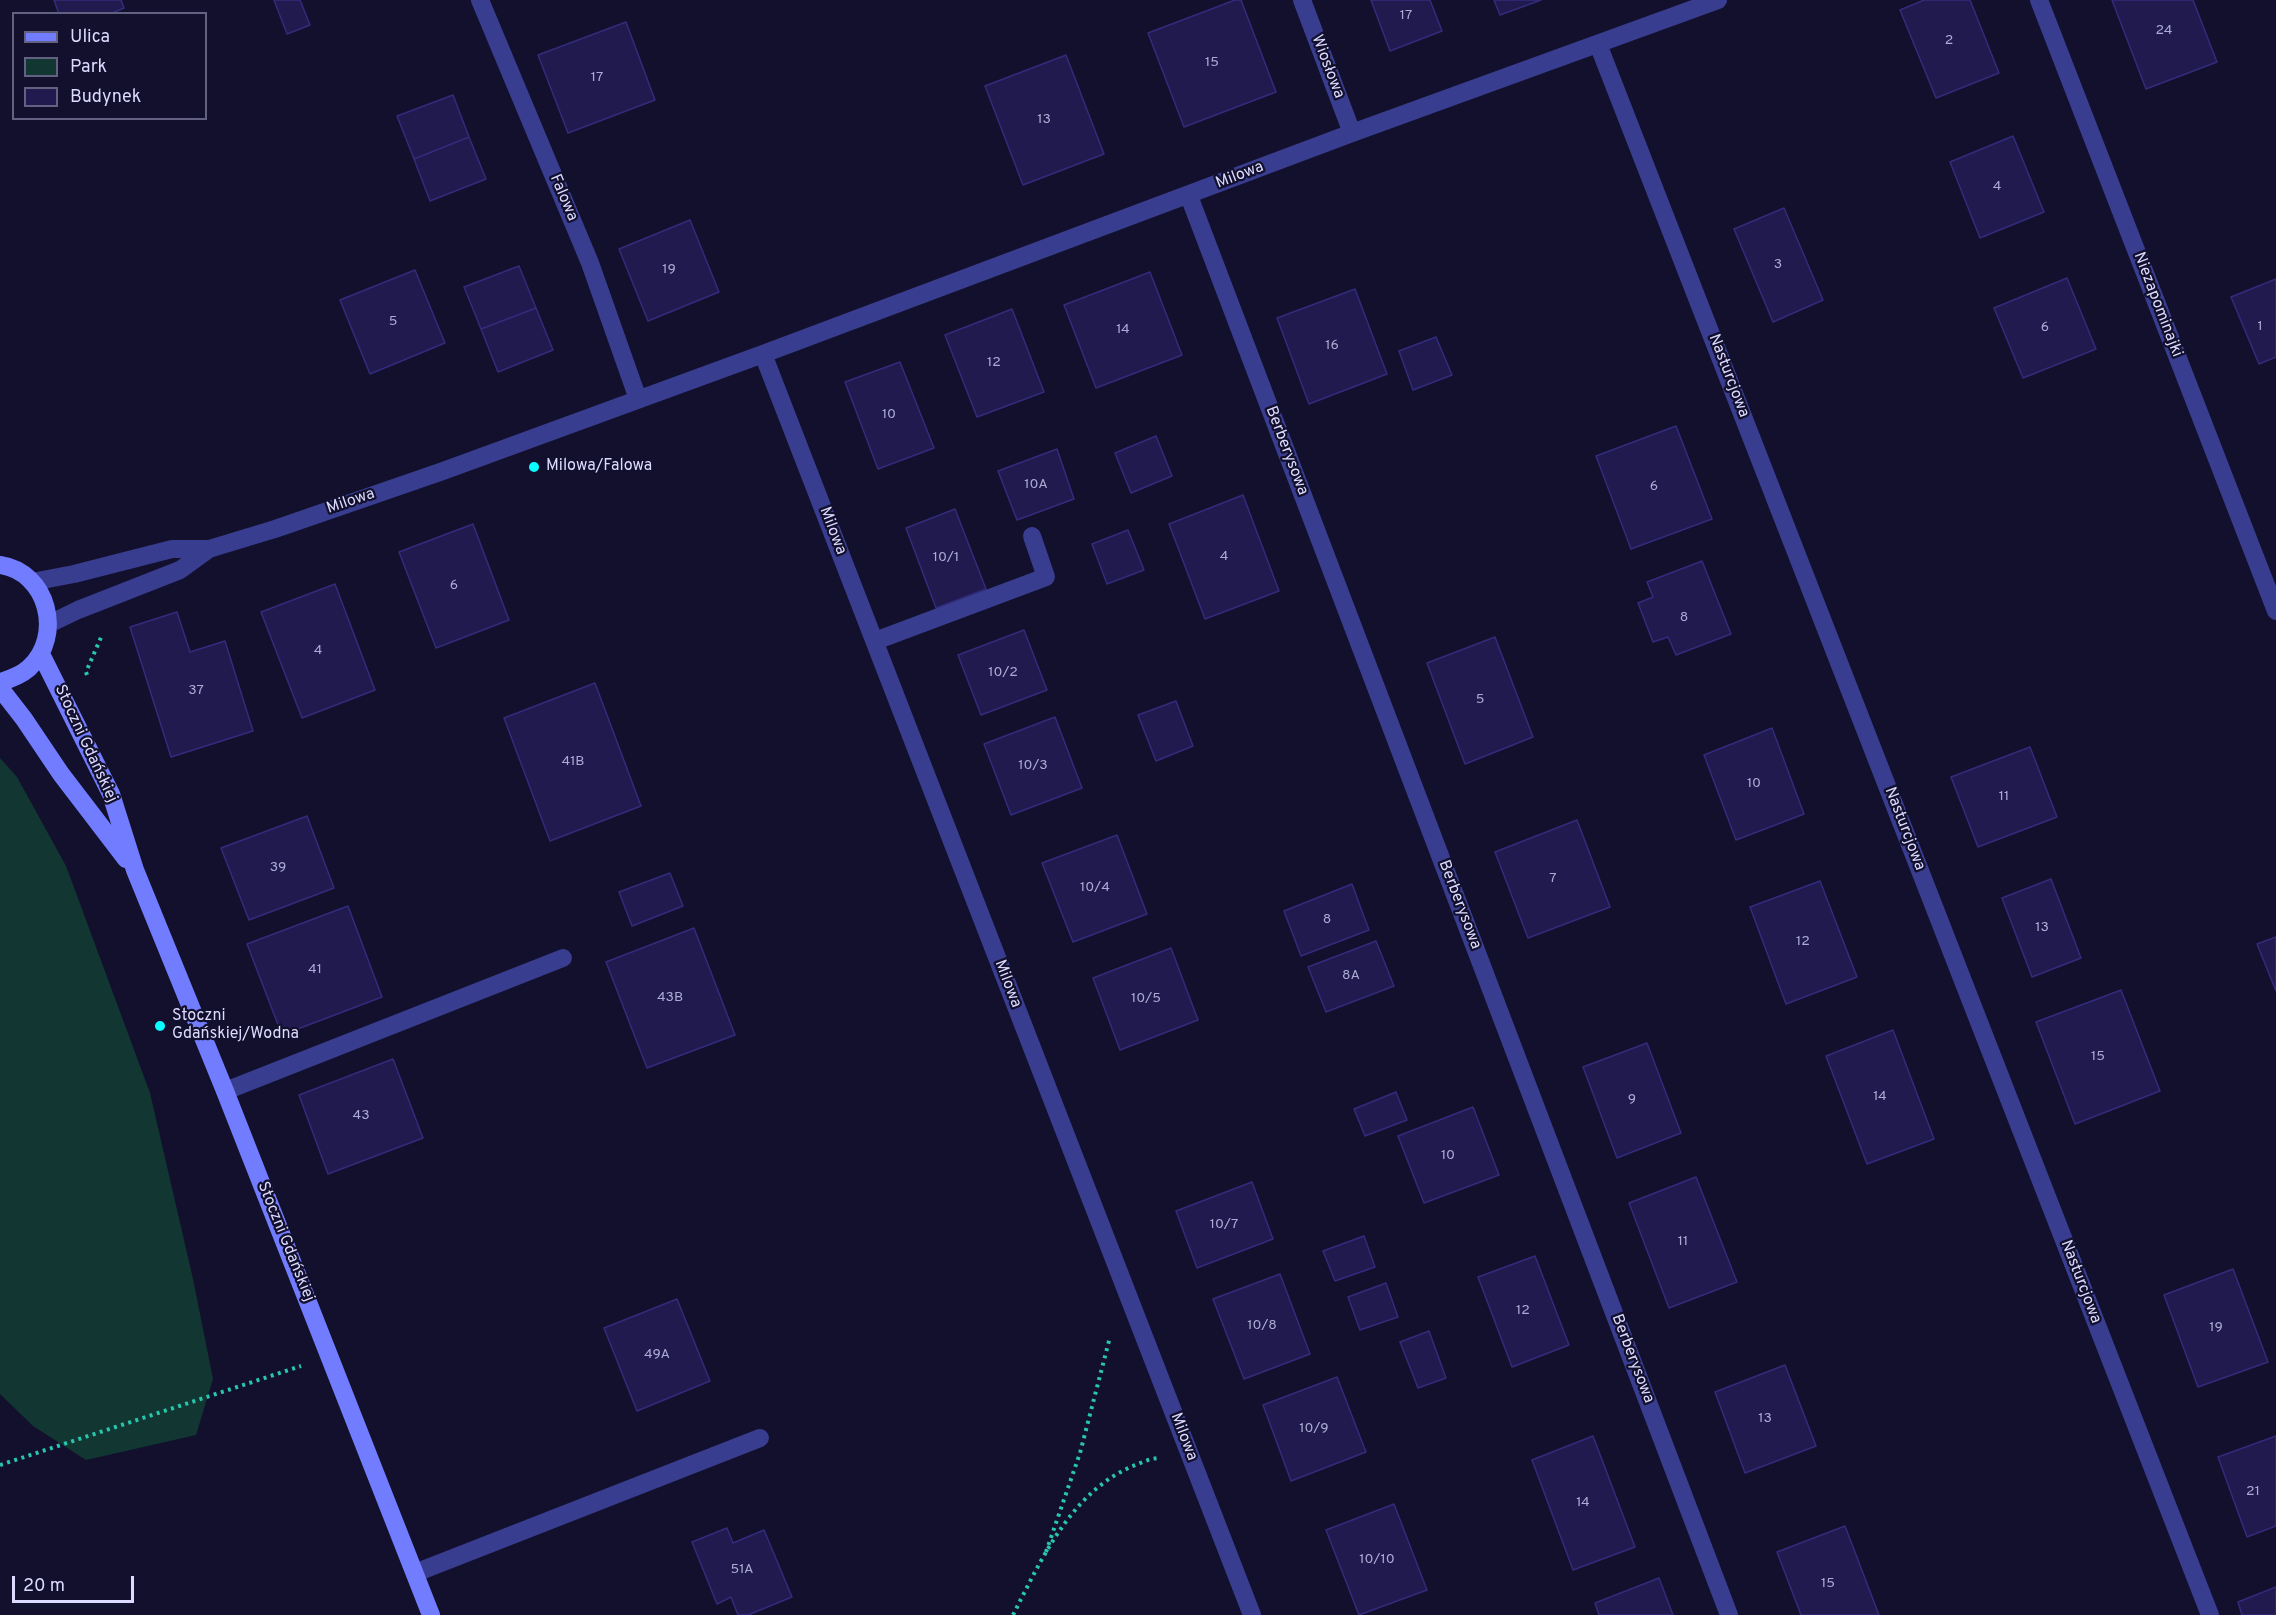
<!DOCTYPE html>
<meta charset="utf-8">
<style>
body{margin:0}
#map{position:relative;width:2276px;height:1615px;overflow:hidden;background:#12102d;font-family:Overpass,sans-serif}
canvas{display:block}
.legend{position:absolute;left:12px;top:12px;width:195px;height:108px;box-sizing:border-box;background:#12102d;border:2px solid #636181;margin:0;padding:8px 10px;list-style:none;font-size:18px;color:#dcdbff}
.legend li{display:flex;align-items:center;gap:12px;height:30px}
.legend b{width:30px;border:2px solid #636181}
.scale{position:absolute;left:12px;top:1576px;width:122px;height:27px;box-sizing:border-box;border:3px solid #dcdbff;border-top:0;padding-left:8px;font-size:18px;line-height:21px;white-space:nowrap;color:#dcdbff;-webkit-text-stroke:4px #12102d;paint-order:stroke}
</style>
<div id="map">
<canvas width="2276" height="1615"></canvas>
<ul class="legend">
<li><b style="height:8px;background:#727cff"></b>Ulica</li>
<li><b style="height:16px;background:#123733"></b>Park</li>
<li><b style="height:16px;background:#201a4f"></b>Budynek</li>
</ul>
<div class="scale">20 m</div>
</div>
<script>
const context = document.querySelector('canvas').getContext('2d');
context.lineJoin = 'round';
function fill(path, color) { context.fillStyle = color; context.fill(path, 'evenodd'); }
function strokePath(path, color, width, dash) { context.strokeStyle = color; context.lineWidth = width; context.lineCap = dash ? 'butt' : 'round'; context.setLineDash(dash || []); context.stroke(path); }
function write(font, color, halo, rows, align = 'center') {
  context.font = font + ' Overpass,sans-serif'; context.lineWidth = 4.5; context.setLineDash([]); context.textBaseline = 'middle'; context.strokeStyle = halo; context.fillStyle = color; for (const [text, x, y, turn = 0] of rows) {
    context.save(); context.translate(x, y); context.rotate((+turn || 0) * Math.PI / 180); context.textAlign = isNaN(turn) ? turn : align; if (halo) context.strokeText(text, 0, 0); context.fillText(text, 0, 0); context.restore();
  }
}
const green = new Path2D(`
 M0,758L17,777L66,866L150,1093L193,1279L213,1379L196,1435L86,1460L33,1426L0,1394Z`);
const building = new Path2D(`
 M54,0H121L124,8L110,14H59Z
 M274,0H300L310,25L287,34Z
 M1235,0H1241L1276,92L1184,127L1148,33Z
 M1371,0H1430L1442,31L1390,51Z
 M1494,0H1541L1500,15Z
 M1924,0H1970L1999,73L1936,98L1900,10Z
 M2112,0H2193L2217,62L2146,89Z
 M626,22L655,100L568,133L538,55Z
 M1066,55L1104,154L1023,185L985,86Z
 M453,95L469,137L414,159L397,116Z
 M2013,136L2044,212L1980,238L1950,162Z
 M469,137L486,179L430,201L414,159Z
 M1784,208L1823,300L1773,322L1734,229Z
 M690,220L719,292L648,321L619,249Z
 M519,266L536,308L481,329L464,287Z
 M415,270L445,343L370,374L340,300Z
 M1150,272L1182,355L1096,388L1064,305Z
 M2067,278L2096,349L2023,378L1994,308Z
 M2276,279V357L2259,364L2231,297Z
 M1355,289L1387,374L1309,404L1277,318Z
 M536,308L553,350L498,372L481,329Z
 M1012,309L1044,392L977,417L945,335Z
 M1436,337L1452,375L1413,390L1399,351Z
 M900,362L934,448L878,469L845,382Z
 M1676,426L1712,519L1631,549L1596,456Z
 M1156,436L1172,476L1131,493L1115,453Z
 M1057,449L1074,499L1017,520L998,471Z
 M1243,495L1279,591L1205,619L1169,524Z
 M955,509L986,589L936,608L906,528Z
 M473,524L509,620L436,648L399,552Z
 M1128,530L1144,570L1107,584L1092,544Z
 M1702,561L1731,634L1676,655L1668,637L1653,642L1638,603L1653,597L1647,582Z
 M335,584L375,690L302,718L261,612Z
 M177,612L190,652L225,641L253,731L171,757L130,627Z
 M1024,630L1047,690L981,715L958,655Z
 M1495,637L1533,737L1465,764L1427,663Z
 M595,683L641,806L550,841L504,718Z
 M1176,701L1193,746L1156,761L1138,715Z
 M1055,717L1082,788L1011,815L984,744Z
 M1772,728L1804,814L1736,840L1704,755Z
 M2030,747L2057,817L1978,847L1951,777Z
 M307,816L334,888L249,920L221,848Z
 M1577,820L1610,907L1528,938L1495,852Z
 M1117,835L1147,914L1073,942L1042,863Z
 M670,873L683,906L632,926L619,892Z
 M2051,879L2081,958L2032,977L2002,898Z
 M1820,881L1857,977L1786,1004L1750,907Z
 M1352,884L1369,930L1301,956L1284,911Z
 M348,906L382,997L282,1035L247,944Z
 M694,928L735,1035L647,1068L606,962Z
 M2276,937V991L2257,944Z
 M1376,941L1394,986L1326,1012L1308,967Z
 M1171,948L1198,1020L1120,1050L1093,978Z
 M2121,990L2160,1091L2075,1124L2036,1022Z
 M1893,1030L1934,1139L1867,1164L1826,1056Z
 M1647,1043L1681,1133L1617,1158L1583,1067Z
 M393,1059L423,1138L328,1174L299,1095Z
 M1396,1092L1407,1120L1365,1136L1354,1109Z
 M1473,1107L1499,1175L1424,1203L1398,1136Z
 M1696,1177L1737,1282L1669,1308L1629,1203Z
 M1252,1182L1273,1239L1197,1268L1176,1211Z
 M1364,1236L1375,1267L1335,1281L1323,1251Z
 M1535,1256L1569,1345L1512,1367L1478,1277Z
 M2233,1269L2268,1362L2198,1387L2164,1295Z
 M1280,1274L1310,1354L1244,1379L1213,1299Z
 M1386,1283L1398,1317L1360,1330L1348,1297Z
 M677,1299L710,1381L637,1411L604,1328Z
 M1429,1331L1446,1378L1418,1388L1400,1342Z
 M1785,1365L1816,1446L1745,1473L1715,1392Z
 M1337,1377L1366,1452L1291,1481L1263,1405Z
 M1593,1436L1635,1547L1573,1570L1532,1460Z
 M2276,1436V1526L2247,1537L2218,1457Z
 M1394,1504L1427,1590L1359,1615L1326,1530Z
 M1845,1526L1879,1615H1801L1777,1552Z
 M727,1528L733,1543L764,1530L792,1597L748,1615H738L731,1597L717,1604L692,1542Z
 M1659,1578L1673,1615H1599L1595,1603Z
 M2276,1587V1615H2242L2238,1602Z`);
const path = new Path2D(`
 M87,675L86,672L102,635
 M0,1465L301,1366
 M1046,1552L1080,1453L1110,1337
 M1013,1615C1042,1558 1073,1488 1138,1464C1145,1461 1152,1458 1160,1458`);
const lane = new Path2D(`
 M875,641L1046,577L1032,536
 M225,1091L563,958
 M415,1573L760,1438`);
const street = new Path2D(`
 M480,0L590,263L638,399
 M1302,0L1352,133
 M2039,0L2276,611
 M1598,44L2210,1615
 M1189,196L1729,1615
 M763,354L1252,1615
 M32,582L74,574L172,549H209L275,529L443,471L763,354L1352,133L1718,0
 M49,624L78,610L180,570L209,549`);
const secondary = new Path2D(`
 M0,565C48,572 64,636 29,668C21,675 11,679 0,682
 M41,654L111,794L135,870L225,1091L431,1615
 M0,688L24,719L61,774L126,859`);
const markers = [
 [534,467,6,"#07fdff"],
 [160,1026,6,"#07fdff"]
];
const numberNames = [
 ["17",1406,16],
 ["24",2164,31],
 ["2",1949,41],
 ["15",1212,63],
 ["17",597,78],
 ["13",1044,120],
 ["4",1997,187],
 ["3",1778,265],
 ["19",669,270],
 ["5",393,322],
 ["1",2260,327],
 ["6",2045,328],
 ["14",1123,330],
 ["16",1332,346],
 ["12",994,363],
 ["10",889,415],
 ["10A",1036,485],
 ["6",1654,487],
 ["4",1224,557],
 ["10/1",946,558],
 ["6",454,586],
 ["8",1684,618],
 ["4",318,651],
 ["10/2",1003,673],
 ["37",196,691],
 ["5",1480,700],
 ["41B",573,762],
 ["10/3",1033,766],
 ["10",1754,784],
 ["11",2004,797],
 ["39",278,868],
 ["7",1553,879],
 ["10/4",1095,888],
 ["8",1327,920],
 ["13",2042,928],
 ["12",1803,942],
 ["41",315,970],
 ["8A",1351,976],
 ["43B",670,998],
 ["10/5",1146,999],
 ["15",2098,1057],
 ["14",1880,1097],
 ["9",1632,1100],
 ["43",361,1116],
 ["10",1448,1156],
 ["10/7",1224,1225],
 ["11",1683,1242],
 ["12",1523,1311],
 ["10/8",1262,1326],
 ["19",2216,1328],
 ["49A",657,1355],
 ["13",1765,1419],
 ["10/9",1314,1429],
 ["21",2253,1492],
 ["14",1583,1503],
 ["10/10",1377,1560],
 ["51A",742,1570],
 ["15",1828,1584]
];
const streetNames = [
 ["Wiosłowa",1327,67,69],
 ["Milowa",1240,176,-21],
 ["Falowa",563,198,67],
 ["Niezapominajki",2157,305,69],
 ["Nasturcjowa",1728,376,69],
 ["Berberysowa",1286,451,69],
 ["Milowa",351,502,-19],
 ["Milowa",832,531,69],
 ["Stoczni Gdańskiej",85,744,65],
 ["Nasturcjowa",1904,829,69],
 ["Berberysowa",1459,905,69],
 ["Milowa",1007,984,69],
 ["Stoczni Gdańskiej",285,1242,68],
 ["Nasturcjowa",2080,1282,69],
 ["Berberysowa",1632,1359,69],
 ["Milowa",1183,1437,69]
];
const poiNames = [
 ["Milowa/Falowa",546,467],
 ["Stoczni",172,1017],
 ["Gdańskiej/Wodna",172,1035]
];
fill(green, '#123733');
fill(building, '#201a4f');
strokePath(building, '#342b7c', 1.5);
strokePath(path, '#29c6ae', 4, [3, 4.5]);
strokePath(lane, '#383d8f', 18);
strokePath(street, '#383d8f', 18);
strokePath(secondary, '#727cff', 18);
for (const [x, y, r, color] of markers) { const dot = new Path2D(); dot.arc(x, y, r, 0, 2 * Math.PI); context.fillStyle = color; context.fill(dot); strokePath(dot, '#12102d', 2); }
write('14px', '#adabd3', null, numberNames);
write('16px', '#dcdbff', '#12102d', streetNames);
write('16px', '#dcdbff', '#12102d', poiNames, 'left');
</script>
